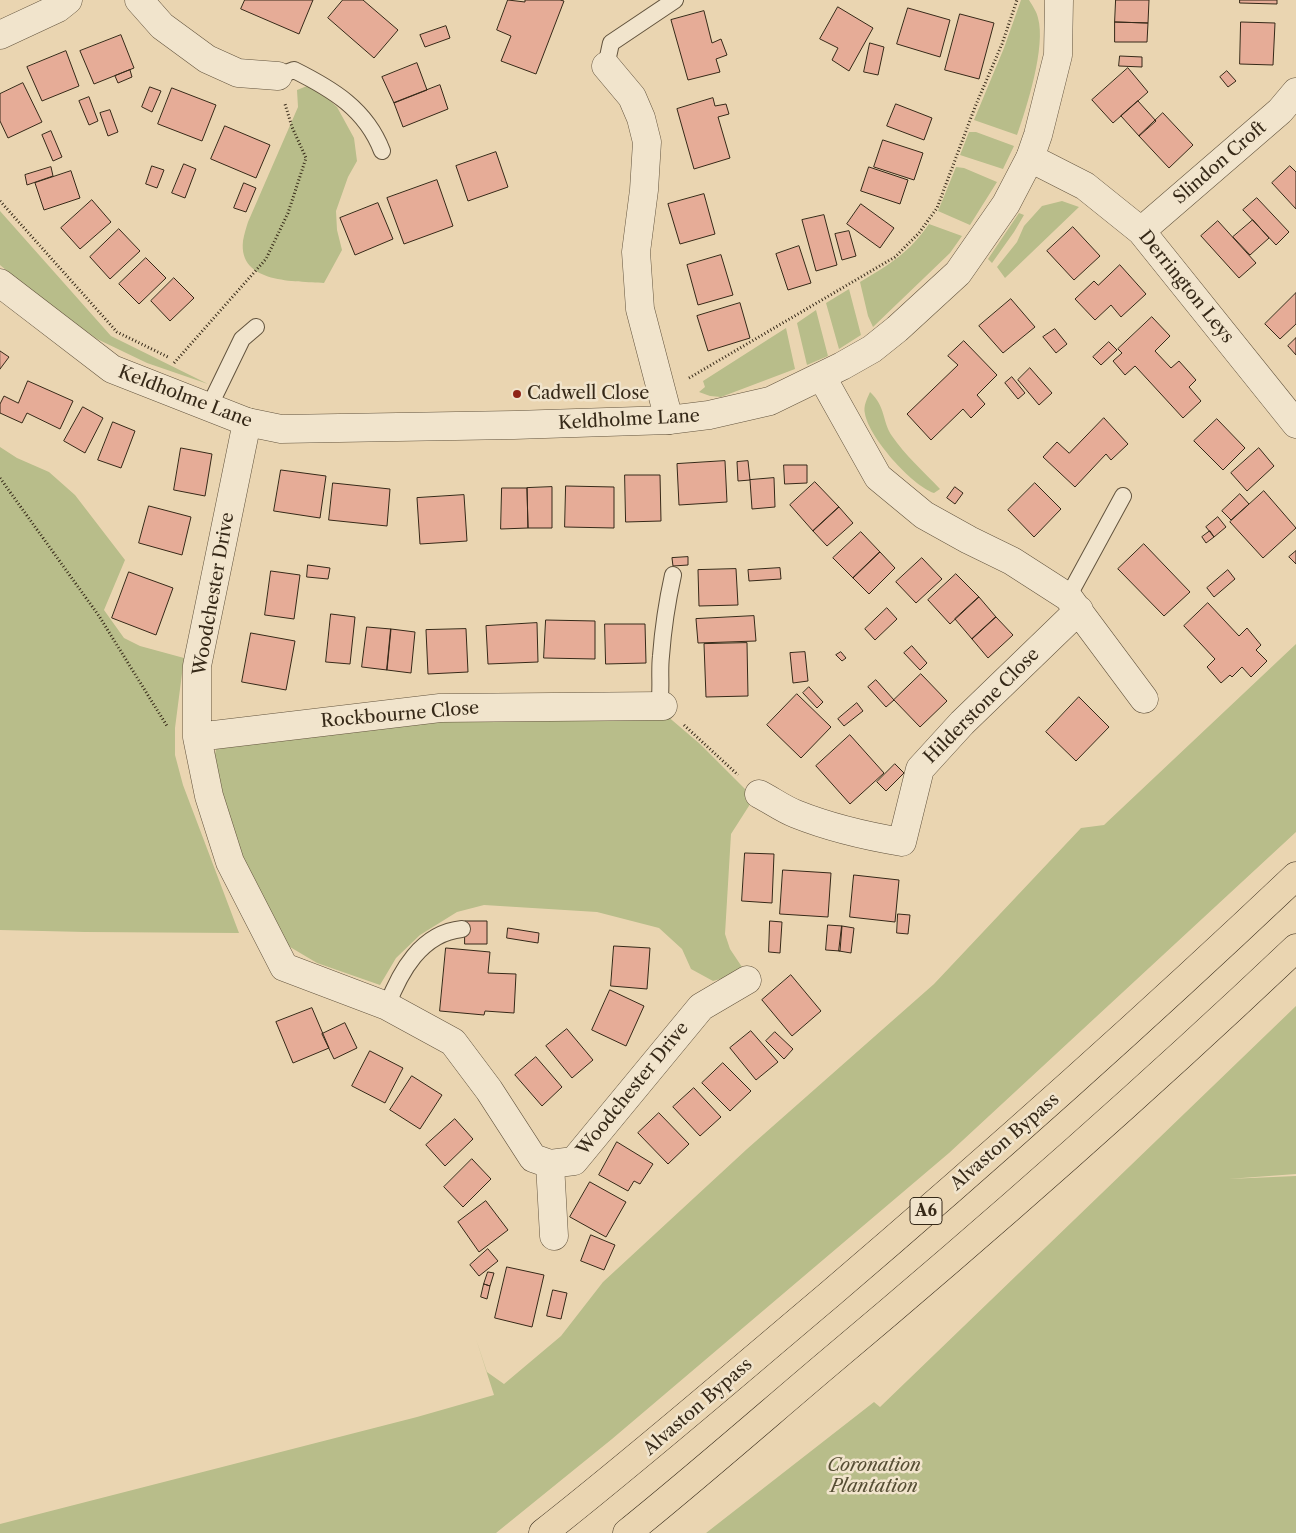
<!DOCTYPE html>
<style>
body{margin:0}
canvas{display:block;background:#ead5b1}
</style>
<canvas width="1296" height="1533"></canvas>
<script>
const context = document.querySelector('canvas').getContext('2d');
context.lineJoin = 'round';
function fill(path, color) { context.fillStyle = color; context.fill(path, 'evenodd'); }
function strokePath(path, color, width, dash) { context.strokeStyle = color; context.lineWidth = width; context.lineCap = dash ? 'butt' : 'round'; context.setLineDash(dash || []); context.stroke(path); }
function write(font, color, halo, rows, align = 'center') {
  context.font = font + ' "Libre Caslon Text",serif'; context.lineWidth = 5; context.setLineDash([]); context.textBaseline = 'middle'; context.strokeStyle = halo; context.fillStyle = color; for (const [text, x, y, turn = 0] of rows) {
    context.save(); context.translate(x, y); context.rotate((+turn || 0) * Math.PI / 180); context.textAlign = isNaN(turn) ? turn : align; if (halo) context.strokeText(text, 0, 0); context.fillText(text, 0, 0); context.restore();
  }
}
const green = new Path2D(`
 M1021,0H1029C1032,5 1037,12 1038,18C1046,46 1027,107 1017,135L974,120L1004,48Z
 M312,84L337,107L354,138L357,161L348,177L336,211L337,230L342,250L324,283C296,281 238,284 243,241C244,235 246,228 248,222L298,107L297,90Z
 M969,132H976L1014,146L1003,169L960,155Z
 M956,167L964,168L997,182L970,225L938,211Z
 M1062,201L1079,207L1005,278L997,267L1017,242L1024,226L1042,206Z
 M0,211L111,336L208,384L147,363L97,339L42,300L0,265Z
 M1019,213L1024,215L1014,232L992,263L988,259Z
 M929,224L962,236L950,253L873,327L868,316L860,282C890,264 909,253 929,224Z
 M849,289L861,335L839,349L826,303Z
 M816,310L828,356L807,365L797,323Z
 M786,328L795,369L721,397L710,396L699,392L705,387L703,381Z
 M870,392C886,407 882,421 892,436C905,455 924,472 940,489L934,493C911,485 869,437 865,414C863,406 867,399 870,392Z
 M0,447L17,458L49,472L75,495L125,560L104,610L124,638L140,646L184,658L175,728V755L183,785L239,933L85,932L0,930Z
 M1296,644V832L949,1153L612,1439L496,1533H0V1524L417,1417L494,1395L476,1339L487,1372L504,1384L561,1336L603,1282L747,1149L934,984L1081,828L1104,825Z
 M659,709L700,744L754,798L731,834L725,934L730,949L742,967L731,976L713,981L691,969L682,949L659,928L597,912L484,905L457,912L420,935L396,958L380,985L317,963L285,944L248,875L212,763L217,747L439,712Z
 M1296,1006V1174L1228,1179L1296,1176V1533H706L874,1402L880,1407Z`);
const building = new Path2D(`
 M245,0H313L299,34L241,9Z
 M343,0H363L398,30L374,58L328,18Z
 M508,0L525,2V0H560L564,1L536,74L501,61L511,36L497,30Z
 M1116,0H1149L1148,23L1115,22Z
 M1240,0H1277V4L1240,3Z
 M838,7L873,28L849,71L832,60L838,48L820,39Z
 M908,8L950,20L940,57L897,44Z
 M704,11L712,43L721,39L727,55L716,59L720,72L688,80L671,20Z
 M960,14L994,23L979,79L945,70Z
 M1115,22L1148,23L1147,42H1115Z
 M1241,22L1275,23L1273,65L1240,64Z
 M446,26L450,38L425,47L420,35Z
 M121,35L134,68L94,84L80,51Z
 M870,43L884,47L878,75L864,72Z
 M66,51L79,86L42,101L27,67Z
 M1120,56L1142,57V67L1119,66Z
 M417,63L427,90L394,103L382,77Z
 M1128,68L1148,92L1113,123L1092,100Z
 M130,70L132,77L118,83L115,76Z
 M1227,71L1236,81L1228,87L1220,77Z
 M23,83L42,122L8,138L0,121V94Z
 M440,85L448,109L403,127L394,103Z
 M150,87L161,91L152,112L142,107Z
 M172,88L216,105L202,141L158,124Z
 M89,97L98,121L89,125L79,101Z
 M713,98L715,106L726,104L729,114L718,117L730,158L694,169L677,109Z
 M1138,101L1156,121L1139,136L1121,116Z
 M896,104L932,118L924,140L887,126Z
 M110,110L118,132L108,136L100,113Z
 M1163,113L1193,145L1169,168L1139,136Z
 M225,126L270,145L256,178L211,159Z
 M51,131L62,157L53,161L42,135Z
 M883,140L923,153L914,180L874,167Z
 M496,152L508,187L468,201L456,166Z
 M184,164L196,169L185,198L172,193Z
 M152,166L164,170L157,188L146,184Z
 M1290,166L1296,172V209L1272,183Z
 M51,167L53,176L27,185L25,175Z
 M869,167L908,180L900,204L861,191Z
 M71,171L80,198L44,210L35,183Z
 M437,180L453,226L404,244L387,198Z
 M244,183L256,188L246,212L234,208Z
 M704,194L715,234L680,244L668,204Z
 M1257,198L1289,232L1276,245L1243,210Z
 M92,200L111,222L80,249L61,228Z
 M378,203L393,239L355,255L340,218Z
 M861,204L894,228L880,248L847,224Z
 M824,215L837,265L816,271L802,220Z
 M1253,220L1269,238L1250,255L1233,237Z
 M1218,221L1256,263L1239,278L1201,236Z
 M1073,227L1100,256L1074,280L1047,251Z
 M119,229L140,251L110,279L90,257Z
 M849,231L856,256L842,260L835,234Z
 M799,246L811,283L788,290L776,254Z
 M721,255L733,295L698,305L687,265Z
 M146,258L166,278L139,304L119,284Z
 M1120,265L1146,294L1121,317L1111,305L1095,320L1075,299L1094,281L1098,285Z
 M174,278L194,298L170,321L151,301Z
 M1296,293V324L1280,339L1265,324Z
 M1011,299L1035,327L1003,353L979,326Z
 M740,303L750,338L708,351L697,316Z
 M1152,317L1170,336L1155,351L1171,368L1179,361L1196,380L1189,387L1201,401L1183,418L1137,368L1135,366L1125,375L1113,361L1122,353L1118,349Z
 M1055,329L1067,344L1056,353L1043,337Z
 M1296,338V355L1288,346Z
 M964,341L997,375L977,395L985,404L971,418L963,409L931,440L907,414L958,365L948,356Z
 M1109,342L1117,350L1101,365L1093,357Z
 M0,351L9,357L0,369Z
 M1030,368L1052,393L1039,405L1018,380Z
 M1012,377L1025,393L1018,399L1005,383Z
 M28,381L73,401L60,429L27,413L22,423L0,413V404L4,396L18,403Z
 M83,407L103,418L85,453L64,441Z
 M1104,418L1128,444L1111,460L1106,454L1075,487L1043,457L1057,442L1069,453Z
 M1217,419L1245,448L1223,470L1194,441Z
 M113,422L135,431L121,468L98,460Z
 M181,448L212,454L205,496L174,490Z
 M1259,448L1274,466L1247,491L1231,473Z
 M725,461L727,502L679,505L677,464Z
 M748,461L750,480L738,481L737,462Z
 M784,465H807V483L785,484Z
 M281,470L326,476L320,518L274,511Z
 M625,475H660L661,521L626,522Z
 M774,478L775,507L752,509L750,480Z
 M815,482L839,507L813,531L790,505Z
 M333,483L390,489L387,526L329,520Z
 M1035,483L1061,509L1034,537L1008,510Z
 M566,486L614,487V528L565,527Z
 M552,487V528H528L527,488Z
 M955,487L963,493L955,504L947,498Z
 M502,488H527L528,528L501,529Z
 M1264,491L1296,528L1263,558L1230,522Z
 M1240,494L1249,504L1231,520L1222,511Z
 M464,495L467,541L420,544L417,498Z
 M149,506L191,517L182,555L139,543Z
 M839,507L853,523L827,546L813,531Z
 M1218,517L1226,527L1214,537L1206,527Z
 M1210,531L1214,537L1206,543L1202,537Z
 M861,532L880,552L853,578L833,558Z
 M1144,544L1190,592L1164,616L1118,569Z
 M1296,551V564L1289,557Z
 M880,552L895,568L869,594L853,578Z
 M688,557V565L673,566L672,558Z
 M922,558L942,579L916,603L896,582Z
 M308,565L330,568L328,579L307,577Z
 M780,568L781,579L749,581L748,570Z
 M736,569L738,605L699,606L698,570Z
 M1228,570L1235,579L1214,597L1207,588Z
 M271,571L300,575L294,619L265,615Z
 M129,572L173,588L156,635L112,618Z
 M956,574L979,597L950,624L928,600Z
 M979,597L996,617L972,639L955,619Z
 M1208,603L1239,636L1247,628L1261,645L1256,650L1267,661L1251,677L1242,667L1232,677L1230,675L1221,683L1207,667L1215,659L1184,626Z
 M887,608L897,619L875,640L865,629Z
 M331,614L355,617L350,664L326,662Z
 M754,616L756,641L698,643L696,619Z
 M996,617L1013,635L988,658L972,639Z
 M546,620L595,621V659L544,658Z
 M537,623L538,662L488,664L486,626Z
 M605,624H645L646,663L606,664Z
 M367,627L391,629L387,670L362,667Z
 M391,629L415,632L411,673L387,670Z
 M466,629L468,672L428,674L426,630Z
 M251,633L295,641L286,690L242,682Z
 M747,643L748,696L706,697L704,644Z
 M912,646L927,663L920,670L904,653Z
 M805,652L808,681L793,683L790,653Z
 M841,652L846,658L842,661L836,655Z
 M921,674L947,701L920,727L894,700Z
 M876,680L894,700L886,707L868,687Z
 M809,687L823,702L817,708L803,693Z
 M797,694L831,727L801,758L767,725Z
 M1079,697L1109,727L1076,761L1046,732Z
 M857,703L863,711L844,726L838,719Z
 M850,735L884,773L850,804L816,766Z
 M895,764L904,773L886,791L877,782Z
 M745,853L774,854L772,903L742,901Z
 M783,870L831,873L828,917L780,914Z
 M854,875L899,880L895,922L850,917Z
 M898,914L910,915L908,934L897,933Z
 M465,921H487V944H465Z
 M770,921L782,922L780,953L769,952Z
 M828,925L842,926L840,951L826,950Z
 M842,926L854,928L851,953L839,951Z
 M508,928L539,933L538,943L507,938Z
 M614,946L650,948L647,989L611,986Z
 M446,948L490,952L488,973L516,974L514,1013L485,1011L484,1015L440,1011Z
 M791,975L821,1011L792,1036L762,1000Z
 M610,990L644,1006L626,1046L592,1030Z
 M312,1008L329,1048L293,1063L276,1022Z
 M345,1023L357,1048L334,1059L322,1034Z
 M567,1029L593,1060L572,1078L546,1046Z
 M751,1031L778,1062L756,1080L730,1048Z
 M775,1032L793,1049L784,1059L766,1041Z
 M370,1051L403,1068L385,1103L352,1086Z
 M536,1057L562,1087L542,1106L515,1075Z
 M723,1063L751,1091L730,1111L702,1083Z
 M412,1076L442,1095L420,1129L390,1110Z
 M694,1088L721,1117L700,1136L673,1107Z
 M659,1113L689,1144L668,1164L638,1133Z
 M455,1119L473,1139L445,1166L426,1145Z
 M617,1142L653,1164L640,1184L634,1181L628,1191L599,1175Z
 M472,1159L491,1179L463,1207L444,1187Z
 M590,1182L626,1202L606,1237L570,1217Z
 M486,1201L508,1230L479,1252L458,1222Z
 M591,1235L615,1245L604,1270L581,1261Z
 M488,1249L498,1261L479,1276L470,1265Z
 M507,1267L544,1275L532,1327L495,1318Z
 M488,1272L494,1273L490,1286L484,1284Z
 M484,1284L490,1286L487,1299L481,1297Z
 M553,1290L567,1293L561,1319L547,1316Z`);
const path = new Path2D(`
 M0,201L117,332L168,357
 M174,363L266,259L288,213L306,158L292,127L285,104
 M689,378L895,257L919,233L937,208L975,107L1002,44L1017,0
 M0,478L99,616L167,726
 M684,725L738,775`);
const service = new Path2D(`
 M606,66L611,43L675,0
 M278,76L294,70C332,89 366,109 382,151
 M209,407L242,339L256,327
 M1068,597L1123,496
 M659,706C662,689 659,673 661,656C663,629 667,602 673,575
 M387,1006C400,972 421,933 462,929`);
const minor = new Path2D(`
 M139,0L162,26L207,59L238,73L278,76
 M0,35L58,8L68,0
 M606,66L632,97L641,118L647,142L644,190L636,252L640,309L669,420
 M1030,158L1085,186L1141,231L1296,424
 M1141,231L1280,111L1296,92
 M822,377L878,477L924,515L969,540L1012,561L1068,597L1144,699
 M247,422L197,666V737L209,796L230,862L284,967L387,1006L453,1042L489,1090L533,1158L550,1164L574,1161L701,1007L747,980
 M197,737L440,708L663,706
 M759,794C771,800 783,809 796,814C831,828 866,836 902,842L920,769L962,723L1079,610
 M550,1164L554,1236`);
const tertiary = new Path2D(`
 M0,283L112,369L247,422L281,429L514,425L669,420L709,415L770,401L842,366L872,349L897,329L958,273L1006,204L1030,158L1038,135L1058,55L1059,0`);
const trunk = new Path2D(`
 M543,1533C641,1456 734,1375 829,1295C988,1159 1144,1020 1296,876
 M627,1533C694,1479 759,1422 825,1366C986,1231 1144,1092 1296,948`);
const markers = [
 [517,394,5,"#8f2418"]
];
const shields = [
 [926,1211,32]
];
const shieldNames = [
 ["A6",926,1211]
];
const streetNames = [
 ["Slindon Croft",1220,163,-41],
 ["Derrington Leys",1186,287,51],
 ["Keldholme Lane",185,397,21],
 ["Keldholme Lane",629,420,-3],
 ["Woodchester Drive",214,594,-80],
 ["Hilderstone Close",982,706,-45],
 ["Rockbourne Close",400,715,-5],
 ["Woodchester Drive",633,1089,-51],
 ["Alvaston Bypass",1005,1142,-41],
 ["Alvaston Bypass",698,1407,-41]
];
const poiNames = [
 ["Cadwell Close",527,394]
];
const parkNames = [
 ["Coronation",874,1466],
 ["Plantation",874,1487]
];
fill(green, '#b8bd8a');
fill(building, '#e6ac97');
strokePath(building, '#362918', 1);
strokePath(service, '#63543e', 18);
strokePath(minor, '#63543e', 29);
strokePath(tertiary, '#63543e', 29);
strokePath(trunk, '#362918', 29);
strokePath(path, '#362918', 3, [1, 2.5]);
strokePath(service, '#f1e4cc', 16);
strokePath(minor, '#f1e4cc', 28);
strokePath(tertiary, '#f1e4cc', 28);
strokePath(trunk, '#ead5b1', 28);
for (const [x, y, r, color] of markers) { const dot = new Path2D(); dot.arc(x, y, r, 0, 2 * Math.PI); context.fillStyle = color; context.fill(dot); strokePath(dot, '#f1e4cc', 2); }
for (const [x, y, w] of shields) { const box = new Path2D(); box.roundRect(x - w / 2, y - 13.5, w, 27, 4); context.fillStyle = '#f1e4cc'; context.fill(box); strokePath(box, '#362918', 1); }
write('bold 16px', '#362918', null, shieldNames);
write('18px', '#362918', '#f1e4cc', streetNames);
write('18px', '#362918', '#f1e4cc', poiNames, 'left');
write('italic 18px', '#564e34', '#f1e4cc', parkNames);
</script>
